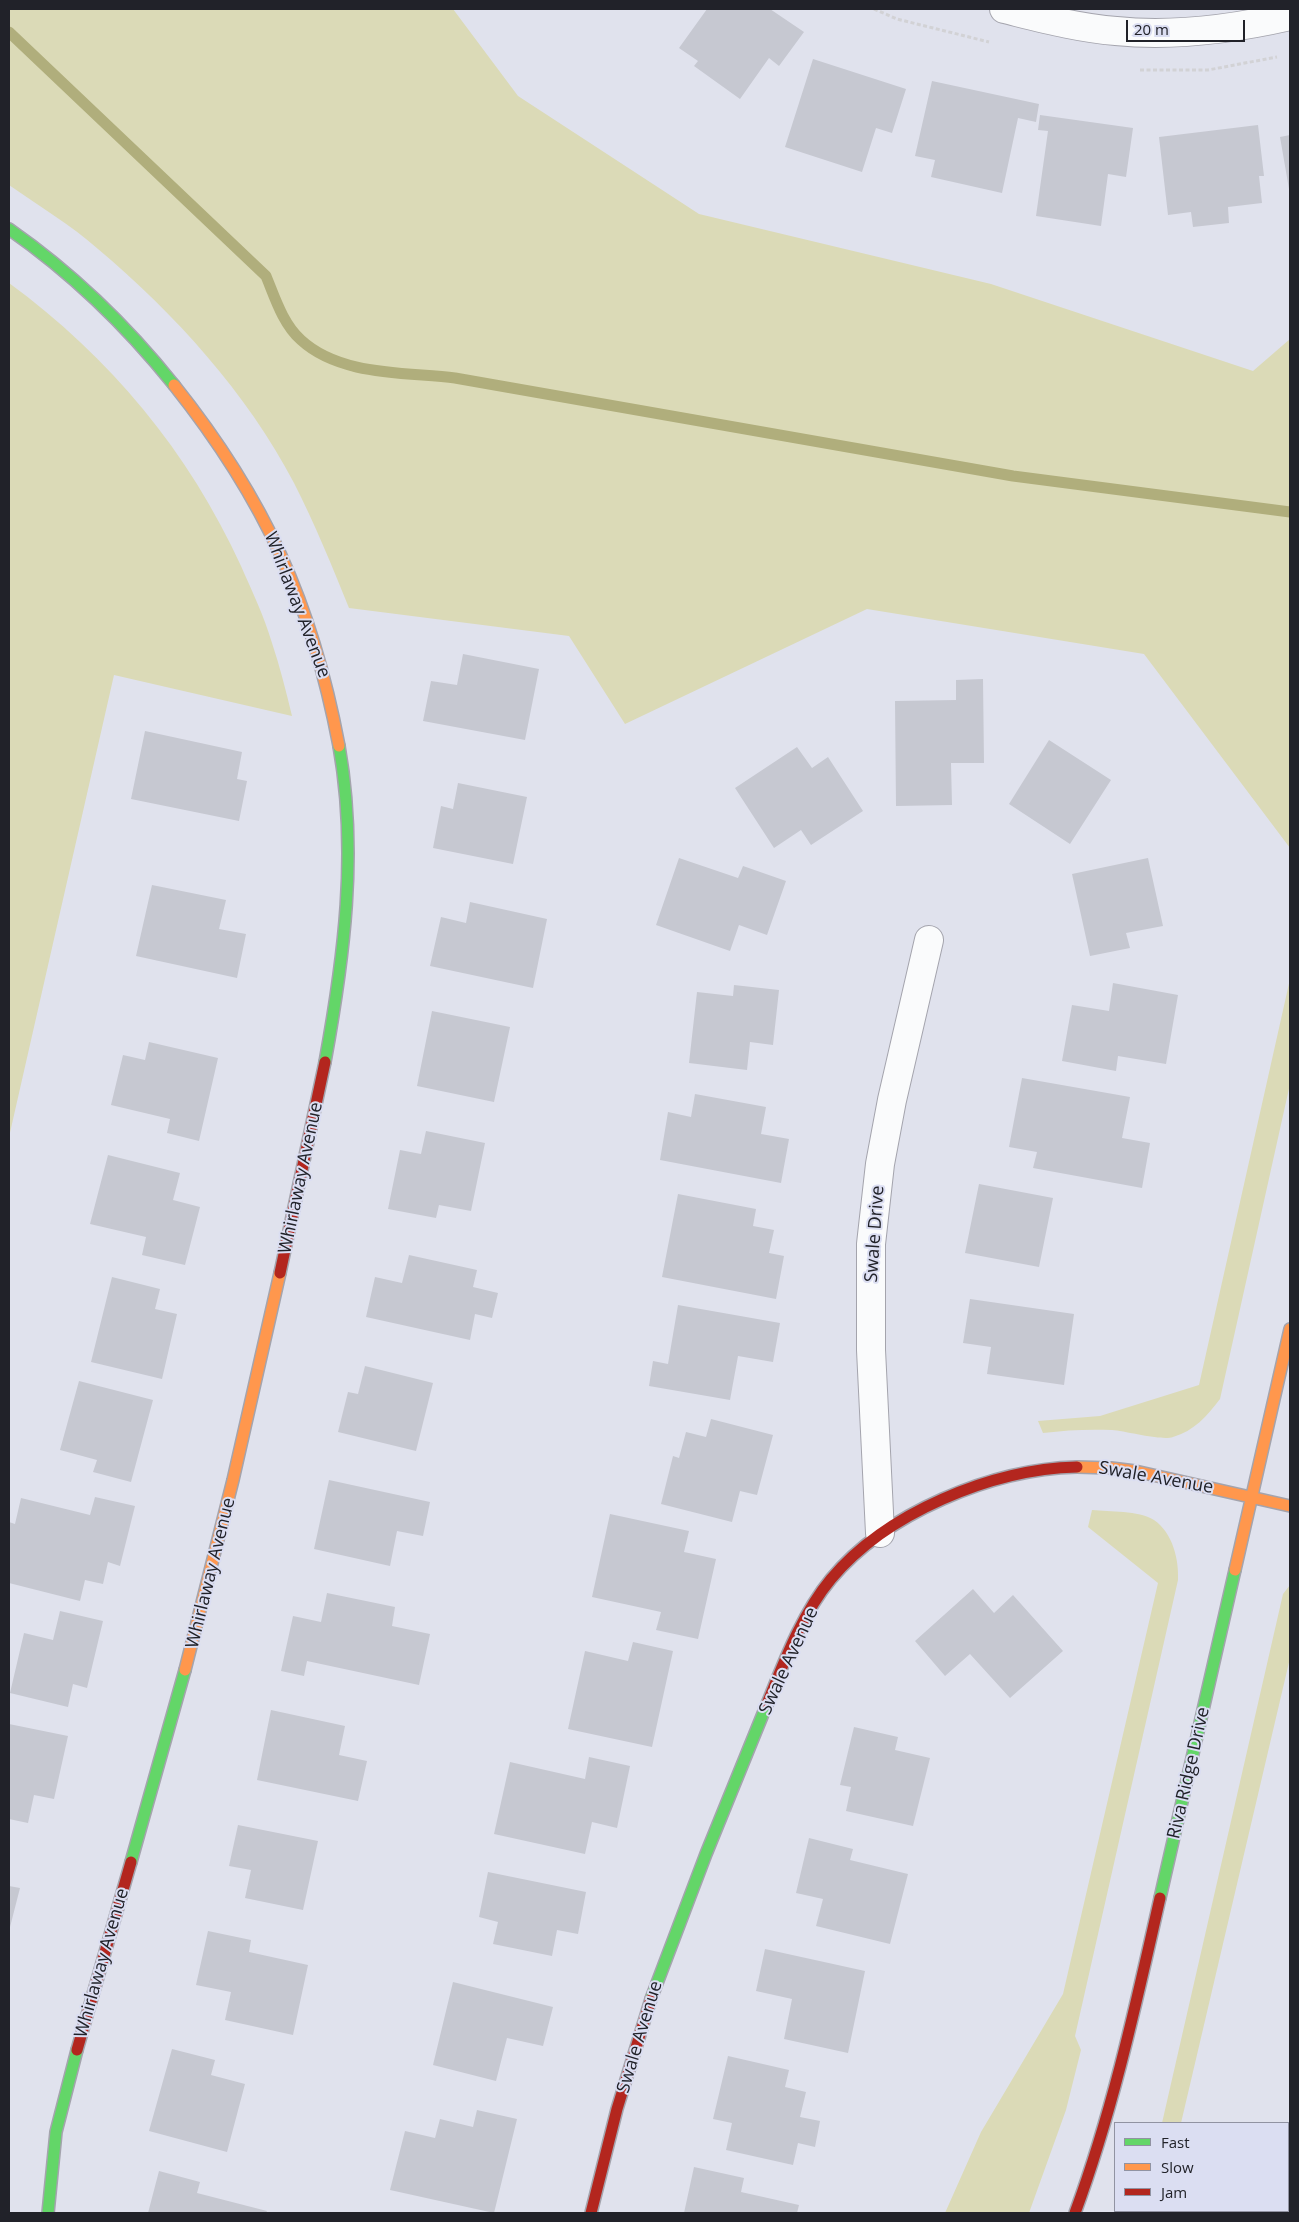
<!DOCTYPE html>
<style>
body{margin:0}
#map{position:relative;width:1299px;height:2222px;overflow:hidden;background:#e0e2ed;font-family:"Open Sans",sans-serif}
canvas{display:block}
.frame{position:absolute;inset:0;border:10px solid #212229;pointer-events:none}
.legend{position:absolute;left:1114px;top:2122px;width:175px;height:90px;box-sizing:border-box;background:#dbdef2;border:1px solid #9193a2;margin:0;padding:6px 9px;list-style:none;font-size:15px;color:#212229}
.legend li{display:flex;align-items:center;gap:10px;height:25px}
.legend b{width:25px;border:1px solid #9193a2}
.scale{position:absolute;left:1126px;top:20px;width:119px;height:22px;box-sizing:border-box;border:2px solid #212229;border-top:0;padding-left:6px;font-size:15px;line-height:18px;white-space:nowrap;color:#212229;-webkit-text-stroke:4px #dbdef2;paint-order:stroke}
</style>
<div id="map">
<canvas width="1299" height="2222"></canvas>
<div class="frame"></div>
<ul class="legend">
<li><b style="height:6px;background:#63d668"></b>Fast</li>
<li><b style="height:6px;background:#ff974d"></b>Slow</li>
<li><b style="height:6px;background:#b3261e"></b>Jam</li>
</ul>
<div class="scale">20 m</div>
</div>
<script>
const context = document.querySelector('canvas').getContext('2d');
context.lineJoin = 'round';
function fill(path, color) { context.fillStyle = color; context.fill(path, 'evenodd'); }
function strokePath(path, color, width, dash) { context.strokeStyle = color; context.lineWidth = width; context.lineCap = dash ? 'butt' : 'round'; context.setLineDash(dash || []); context.stroke(path); }
function write(font, color, halo, rows, align = 'center') {
  context.font = font + ' "Open Sans",sans-serif'; context.lineWidth = 4; context.setLineDash([]); context.textBaseline = 'middle'; context.strokeStyle = halo; context.fillStyle = color; for (const [text, x, y, turn = 0] of rows) {
    context.save(); context.translate(x, y); context.rotate((+turn || 0) * Math.PI / 180); context.textAlign = isNaN(turn) ? turn : align; if (halo) context.strokeText(text, 0, 0); context.fillText(text, 0, 0); context.restore();
  }
}
const green = new Path2D(`
 M9,9H453L518,96L699,214L991,284L1253,371L1290,339V848L1144,654L867,609L625,724L569,636L349,608C332,566 315,524 294,483C247,393 175,314 98,249C71,225 39,206 9,185Z
 M9,283C110,357 189,452 241,566C252,591 264,616 272,643C280,667 286,691 292,716L114,675L9,1137Z
 M1290,979V1084L1220,1399C1207,1416 1194,1431 1173,1437C1162,1441 1126,1431 1112,1430C1089,1429 1066,1430 1043,1433L1038,1421L1100,1416L1199,1385Z
 M1092,1510C1110,1512 1138,1510 1154,1520C1173,1533 1179,1560 1178,1580L1075,2036L1081,2050L1066,2110L1029,2213H945L981,2132L1063,1994L1158,1583L1088,1527Z
 M1290,1585V1658L1181,2123H1162L1283,1594Z`);
const stream = new Path2D(`
 M9,32L266,276C275,298 283,324 301,340C340,376 405,372 455,378L1013,476L1290,512`);
const building = new Path2D(`
 M707,9H770L804,32L779,66L769,58L740,99L694,66L698,61L679,48Z
 M813,59L906,89L892,133L876,128L862,172L785,147Z
 M932,81L1039,104L1036,122L1018,118L1002,193L931,177L935,160L915,156Z
 M1040,115L1133,128L1126,177L1108,174L1101,226L1036,216L1048,131L1038,130Z
 M1258,125L1264,176H1259L1262,203L1228,207L1229,223L1193,227L1191,212L1168,215L1159,137Z
 M1290,135V188L1289,189L1280,137Z
 M463,654L539,669L525,740L423,721L431,681L457,685Z
 M983,679L984,763H951L952,805L896,806L895,701L956,700V680Z
 M145,731L242,752L237,779L247,781L239,821L131,799Z
 M1049,740L1111,780L1070,844L1009,804Z
 M797,747L812,768L828,757L863,811L811,845L801,830L774,848L735,788Z
 M458,783L527,797L513,864L433,848L441,806L453,809Z
 M679,858L738,878L743,866L786,881L767,935L739,925L730,951L656,925Z
 M1148,858L1163,926L1126,933L1130,948L1090,956L1072,874Z
 M152,885L226,900L219,929L246,934L237,978L136,956Z
 M470,902L547,919L533,988L430,966L441,917L466,923Z
 M1113,983L1178,995L1166,1064L1118,1056L1116,1071L1062,1061L1072,1005L1109,1011Z
 M734,985L779,990L773,1045L750,1042L747,1070L689,1063L697,992L733,996Z
 M432,1011L510,1027L494,1102L417,1086Z
 M149,1042L218,1058L199,1141L167,1133L170,1119L111,1105L123,1055L145,1060Z
 M1022,1078L1130,1097L1122,1138L1150,1143L1142,1188L1033,1168L1037,1152L1009,1147Z
 M695,1094L766,1107L761,1134L789,1139L781,1183L660,1160L668,1112L691,1117Z
 M426,1131L485,1143L471,1211L439,1205L436,1218L388,1209L400,1150L421,1154Z
 M108,1155L180,1173L173,1200L200,1207L185,1265L142,1255L146,1237L90,1224Z
 M979,1184L1053,1198L1039,1267L965,1253Z
 M678,1194L756,1209L753,1226L774,1230L769,1253L784,1256L776,1299L662,1277Z
 M409,1255L477,1270L473,1287L498,1293L492,1318L475,1314L470,1340L366,1317L375,1277L402,1283Z
 M112,1277L160,1289L155,1309L177,1314L162,1379L91,1362Z
 M970,1299L1074,1314L1064,1385L987,1374L991,1347L963,1343Z
 M678,1305L780,1323L773,1362L738,1356L730,1400L649,1386L653,1361L668,1364Z
 M365,1366L433,1383L416,1451L338,1432L348,1392L358,1394Z
 M79,1381L153,1400L131,1482L93,1472L97,1460L60,1450Z
 M711,1419L773,1435L757,1495L740,1491L732,1522L661,1504L673,1456L679,1458L686,1432L706,1437Z
 M329,1480L430,1502L423,1536L397,1531L390,1566L314,1549Z
 M95,1497L135,1506L120,1566L108,1562L103,1584L85,1580L80,1601L9,1583V1522L15,1524L21,1498L90,1515Z
 M610,1514L689,1531L684,1552L716,1559L698,1639L656,1630L661,1612L592,1597Z
 M973,1589L994,1613L1013,1595L1063,1651L1010,1698L970,1654L945,1676L915,1641Z
 M327,1593L395,1607L392,1626L430,1634L419,1685L307,1661L304,1676L281,1671L293,1616L321,1622Z
 M60,1611L103,1621L87,1688L73,1684L68,1707L10,1693L24,1633L53,1640Z
 M633,1642L673,1651L652,1747L568,1729L585,1651L628,1661Z
 M271,1710L345,1726L339,1755L367,1761L358,1801L257,1780Z
 M9,1724L68,1736L54,1799L34,1795L28,1823L9,1819Z
 M854,1727L898,1737L895,1750L930,1758L913,1826L846,1811L851,1787L840,1785Z
 M589,1757L630,1766L617,1828L592,1822L585,1854L494,1834L510,1762L585,1779Z
 M238,1825L318,1841L303,1910L245,1898L251,1870L229,1866Z
 M809,1838L853,1849L850,1860L908,1874L890,1944L816,1926L823,1899L796,1893Z
 M488,1872L586,1892L578,1934L557,1930L552,1956L493,1944L498,1922L479,1917Z
 M9,1886L20,1888L9,1931Z
 M208,1931L251,1940L249,1952L308,1965L293,2035L225,2020L231,1992L196,1985Z
 M765,1949L865,1971L848,2053L784,2039L792,1999L756,1991Z
 M453,1982L553,2007L543,2046L507,2038L496,2081L433,2065Z
 M172,2049L215,2060L211,2075L245,2084L227,2152L149,2131Z
 M728,2056L789,2070L785,2087L806,2092L800,2117L820,2121L815,2147L798,2143L793,2165L726,2150L732,2123L713,2119Z
 M477,2110L517,2119L494,2213L390,2190L405,2131L435,2138L440,2119L473,2127Z
 M694,2167L744,2178L741,2192L799,2205L797,2213H684Z
 M159,2171L200,2182L197,2193L267,2211L266,2213H148Z`);
const path = new Path2D(`
 M874,9L897,19L989,42
 M1140,70H1208L1277,57`);
const street = new Path2D(`
 M1004,9C1041,18 1078,28 1116,31C1175,37 1233,29 1290,16
 M880,1533L871,1350V1244L880,1164L892,1100L929,940`);
const fast = new Path2D(`
 M9,229C72,273 126,325 174,385
 M325,1062C344,958 358,852 339,746
 M131,1862L185,1670
 M1160,1898L1235,1570
 M651,1999L706,1854L767,1704
 M48,2213L56,2132L77,2050`);
const slow = new Path2D(`
 M174,385C265,499 312,603 339,746
 M1077,1467L1111,1468L1135,1471L1290,1506
 M1235,1570L1290,1329
 M185,1670L233,1480L280,1273`);
const jam = new Path2D(`
 M280,1273L325,1062
 M767,1704C784,1662 802,1614 831,1579C886,1513 992,1469 1077,1467
 M77,2050L131,1862
 M591,2213L617,2109L651,1999
 M1075,2213C1113,2110 1136,2004 1160,1898`);
const streetNames = [
 ["Whirlaway Avenue",297,605,69],
 ["Whirlaway Avenue",301,1178,-78],
 ["Swale Drive",875,1234,-86],
 ["Swale Avenue",1156,1478,10],
 ["Whirlaway Avenue",211,1573,-76],
 ["Swale Avenue",789,1661,-65],
 ["Riva Ridge Drive",1189,1773,-77],
 ["Whirlaway Avenue",102,1963,-74],
 ["Swale Avenue",640,2037,-73]
];
fill(green, '#dbdab7');
strokePath(stream, '#b0ae7c', 11);
fill(building, '#c6c8d1');
strokePath(street, '#a4a4ad', 30);
strokePath(fast, '#a4a4ad', 14);
strokePath(slow, '#a4a4ad', 14);
strokePath(jam, '#a4a4ad', 14);
strokePath(path, '#d2d2d5', 3, [4, 2.5]);
strokePath(street, '#fafbfc', 28);
strokePath(fast, '#63d668', 11);
strokePath(slow, '#ff974d', 11);
strokePath(jam, '#b3261e', 11);
write('18px', '#212229', '#dbdef2', streetNames);
</script>
